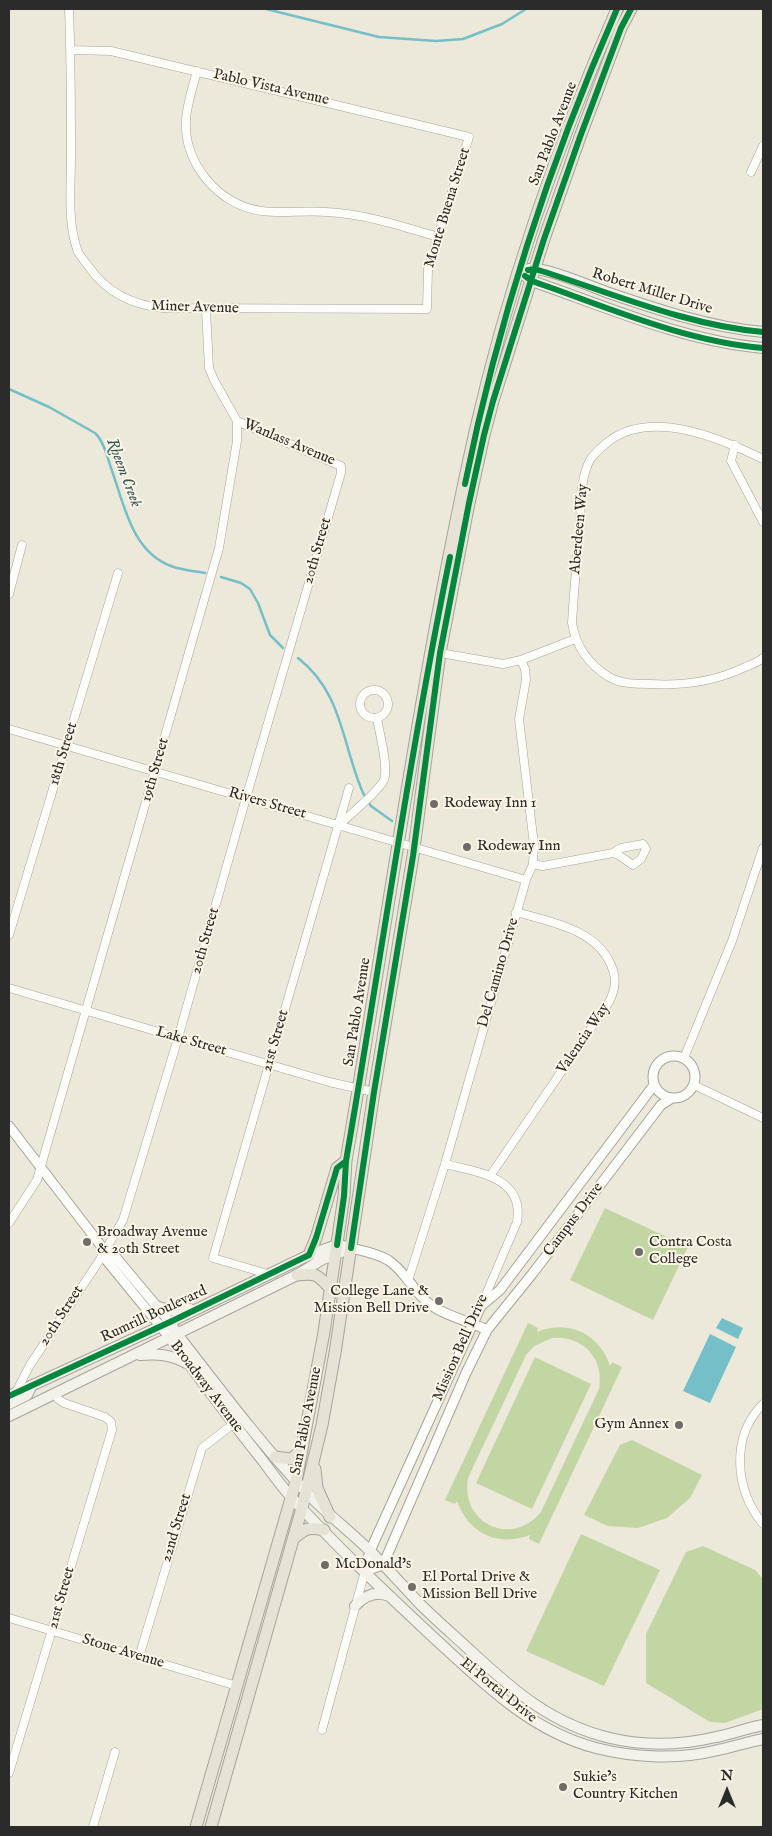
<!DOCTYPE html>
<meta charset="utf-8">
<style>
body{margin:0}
#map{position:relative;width:772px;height:1836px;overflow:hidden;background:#ece8da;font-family:"IM FELL English",serif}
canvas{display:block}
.frame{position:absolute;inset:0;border:10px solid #2b2b2b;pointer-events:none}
.north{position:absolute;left:702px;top:1766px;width:50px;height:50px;-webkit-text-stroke:4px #fcf5e5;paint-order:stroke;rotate:0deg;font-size:14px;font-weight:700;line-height:20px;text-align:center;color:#2b2b2b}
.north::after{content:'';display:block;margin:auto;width:18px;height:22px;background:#2b2b2b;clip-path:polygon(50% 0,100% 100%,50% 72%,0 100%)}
</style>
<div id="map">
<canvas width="772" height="1836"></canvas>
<div class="frame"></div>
<div class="north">N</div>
</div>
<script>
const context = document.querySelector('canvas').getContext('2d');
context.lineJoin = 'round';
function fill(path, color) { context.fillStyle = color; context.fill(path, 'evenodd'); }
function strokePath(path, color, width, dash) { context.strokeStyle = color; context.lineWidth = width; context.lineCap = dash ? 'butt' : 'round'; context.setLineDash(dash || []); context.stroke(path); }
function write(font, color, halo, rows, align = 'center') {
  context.font = font + ' "IM FELL English",serif'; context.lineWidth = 4; context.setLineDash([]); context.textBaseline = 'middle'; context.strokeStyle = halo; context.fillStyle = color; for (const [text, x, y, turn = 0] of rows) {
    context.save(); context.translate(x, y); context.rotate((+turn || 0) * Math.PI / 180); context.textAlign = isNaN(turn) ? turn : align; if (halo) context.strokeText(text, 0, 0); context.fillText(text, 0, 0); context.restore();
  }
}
const green = new Path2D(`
 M605,1208L688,1247L653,1320L570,1280Z
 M528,1323L538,1328L537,1332C568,1319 600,1334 610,1366L612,1362L622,1367L539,1544L529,1539L530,1535C498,1547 469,1534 457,1501L455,1504L445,1500ZM552,1338C583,1335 605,1359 599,1389L541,1512C511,1548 460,1523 468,1478L526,1355L534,1346Z
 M535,1357L591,1384L532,1509L476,1483Z
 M632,1440L702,1475L690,1498L667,1518L638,1528L608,1526L584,1515L620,1445Z
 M581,1534L660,1570L604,1686L526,1651Z
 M703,1546L755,1570L763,1579V1709L725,1723L710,1722L646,1683V1634L686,1552Z`);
const water = new Path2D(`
 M722,1318L743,1328L738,1339L716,1328Z
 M710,1334L736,1347L710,1403L683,1391Z`);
const stream = new Path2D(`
 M266,9L379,37L436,41L463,39L502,24L526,9
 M9,389L49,407L95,433C104,442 107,456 111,468C124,503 131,551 171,566C181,570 194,571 205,573
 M221,577L241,583L250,589L258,603L270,635L283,648
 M298,658C343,693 342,745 363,793L371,806L392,821`);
const minor = new Path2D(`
 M69,9C71,58 71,108 71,157C71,188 67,223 78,252C81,257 85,262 89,267C107,293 133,305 163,308L427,309L428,269L469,137L111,51L71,50
 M197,71C193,87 187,103 186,120C183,163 219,206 262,211C283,214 305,210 327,212C365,214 402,226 438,237
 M751,172L763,146
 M735,445L731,461L763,522
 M763,459C720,438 652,409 609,441C602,447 594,453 590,460C580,479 581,504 580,524C577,557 574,590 572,623C576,647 588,664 609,677C621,684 637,684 650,684C683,686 713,682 743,668C750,665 757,663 763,658
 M9,594L22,545
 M440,653L503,664L521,660L575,639
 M360 704a14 14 0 1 1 28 0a14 14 0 1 1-28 0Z
 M9,729L526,880
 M340,824C351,814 378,792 384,780C389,767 379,732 377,718
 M533,864L543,866L613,853L621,848L643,844L646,849L641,859L633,865L617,854L613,853
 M9,935L118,573
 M9,988L329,1082L374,1092
 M684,1058L732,941L763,848
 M694,1085L763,1118
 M445,1164C477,1172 525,1177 517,1222L481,1306
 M490,1176L609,1002C616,989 617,978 611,965C596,929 550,922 516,912
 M9,1223L37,1180L219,548L237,441V421L214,380L209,368L206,310
 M268,1274L213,1258L349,788
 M408,1281L445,1164L526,880L533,864L534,845L519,719L526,680L525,669L521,660
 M16,1392L30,1365L99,1261L123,1220L178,1038L246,798L341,473V466L237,421
 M763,1404C730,1437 735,1490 763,1524
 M9,1618L237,1686
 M139,1657L202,1448L237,1421
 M322,1730L365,1571
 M9,1773L112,1430L111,1422L105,1417L64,1403L58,1399L55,1393
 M93,1827L115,1752`);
const tertiary = new Path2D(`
 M653 1077a21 21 0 1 1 42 0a21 21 0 1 1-42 0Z
 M9,1126L105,1251L107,1261L170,1338
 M351,1248C363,1251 376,1253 388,1260C404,1270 413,1290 427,1302C442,1315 469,1321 487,1330
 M105,1251L112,1253L170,1322
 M365,1571L383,1565L466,1373L487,1330L533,1273L661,1105L672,1098
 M365,1571L370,1551L481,1306L500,1290L654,1085`);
const secondary = new Path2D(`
 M529,269C546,267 590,286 609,293C659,310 709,327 763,332
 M519,271L532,281C607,307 683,341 763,348
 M156,1306L168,1310L190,1309
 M170,1322L177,1334C219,1388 260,1443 307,1493C327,1514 350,1531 371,1552C388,1569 404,1587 420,1604C437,1621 456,1637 473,1653C515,1692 552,1724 610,1738C644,1746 682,1745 716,1737C732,1734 747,1728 763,1725
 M170,1338C200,1379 231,1421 263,1461C272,1473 281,1486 292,1498C336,1546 384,1591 432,1636C481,1681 530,1731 596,1748C635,1758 679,1760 718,1750C733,1747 748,1742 763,1739
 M140,1355C158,1354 170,1354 186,1363
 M9,1396L170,1322L309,1255L337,1245L343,1246
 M9,1404L27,1395L32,1385
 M9,1416L297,1275L323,1259L351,1248
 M355,1606C365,1595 377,1590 391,1597`);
const primary = new Path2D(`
 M309,1255L316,1238L337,1168L346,1161
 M297,1275C316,1273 317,1274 330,1288
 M275,1457L291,1459L302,1450
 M315,1469L317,1488L330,1517
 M294,1538C306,1528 308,1527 324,1530
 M196,1827L296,1481L324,1332L344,1196L346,1161C388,918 421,673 475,432C508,287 557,145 617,9
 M211,1827L302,1508L322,1425L335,1353L374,1092L413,856L440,653L469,503L484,435L493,401L544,239L580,137L621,28L631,9`);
const cycleway = new Path2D(`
 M528,270L535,269C610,292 684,325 763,332
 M525,276L532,281C607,307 683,341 763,348
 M465,484C498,320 550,161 617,9
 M337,1245L344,1196L346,1161C381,959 409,757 450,557
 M351,1248L374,1092L413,856L440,653L469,503L484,435L493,401L544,239L580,137L621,28L631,9
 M9,1396L170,1322L309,1255L316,1238L337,1168L346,1161`);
const markers = [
 [434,804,5,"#6f6d68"],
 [467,847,5,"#6f6d68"],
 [87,1242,5,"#6f6d68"],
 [639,1252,5,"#6f6d68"],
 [439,1301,5,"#6f6d68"],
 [679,1425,5,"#6f6d68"],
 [325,1565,5,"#6f6d68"],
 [412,1587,5,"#6f6d68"],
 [563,1787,5,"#6f6d68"]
];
const streetNames = [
 ["Pablo Vista Avenue",271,88,13],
 ["San Pablo Avenue",554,134,-69],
 ["Monte Buena Street",448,208,-73],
 ["Robert Miller Drive",652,292,17],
 ["Miner Avenue",195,308,2],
 ["Wanlass Avenue",289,443,23],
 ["Aberdeen Way",580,529,-85],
 ["20th Street",318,551,-74],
 ["18th Street",64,754,-73],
 ["19th Street",156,770,-74],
 ["Rivers Street",267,804,16],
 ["20th Street",206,941,-74],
 ["Del Camino Drive",499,973,-74],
 ["San Pablo Avenue",358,1012,-81],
 ["Valencia Way",584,1039,-56],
 ["21st Street",276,1041,-74],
 ["Lake Street",191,1042,16],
 ["Campus Drive",574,1220,-53],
 ["Rumrill Boulevard",154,1315,-25],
 ["20th Street",62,1316,-57],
 ["Mission Bell Drive",461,1348,-66],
 ["Broadway Avenue",206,1387,53],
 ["San Pablo Avenue",307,1421,-79],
 ["22nd Street",177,1528,-73],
 ["21st Street",62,1598,-74],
 ["Stone Avenue",123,1652,17],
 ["El Portal Drive",498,1691,39]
];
const poiNames = [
 ["Rodeway Inn 1",444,804],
 ["Rodeway Inn",477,847],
 ["Broadway Avenue",97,1233],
 ["& 20th Street",97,1250],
 ["Contra Costa",649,1243],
 ["College",649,1260],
 ["College Lane &",429,1292,"right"],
 ["Mission Bell Drive",429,1309,"right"],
 ["Gym Annex",669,1425,"right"],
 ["McDonald's",335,1565],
 ["El Portal Drive &",422,1578],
 ["Mission Bell Drive",422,1595],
 ["Sukie’s",573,1778],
 ["Country Kitchen",573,1795]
];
const waterNames = [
 ["Rheem Creek",123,473,69]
];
fill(green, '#c1d6a2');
fill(water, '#74bfc8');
strokePath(stream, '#74bfc8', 2.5);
strokePath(minor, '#a6a49c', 9);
strokePath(tertiary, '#a6a49c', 11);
strokePath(secondary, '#a6a49c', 12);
strokePath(primary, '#a6a49c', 13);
strokePath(minor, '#fcfcf9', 8);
strokePath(tertiary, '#fcfcf9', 9);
strokePath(secondary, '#f3f1ea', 10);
strokePath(primary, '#e6e2d5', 11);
strokePath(cycleway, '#00873e', 6);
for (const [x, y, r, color] of markers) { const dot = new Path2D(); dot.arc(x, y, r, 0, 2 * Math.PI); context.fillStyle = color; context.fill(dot); strokePath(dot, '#fcf5e5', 2); }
write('15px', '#2b2b2b', '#fcf5e5', streetNames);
write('15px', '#2b2b2b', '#fcf5e5', poiNames, 'left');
write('italic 16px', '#33585f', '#fcf5e5', waterNames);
</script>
